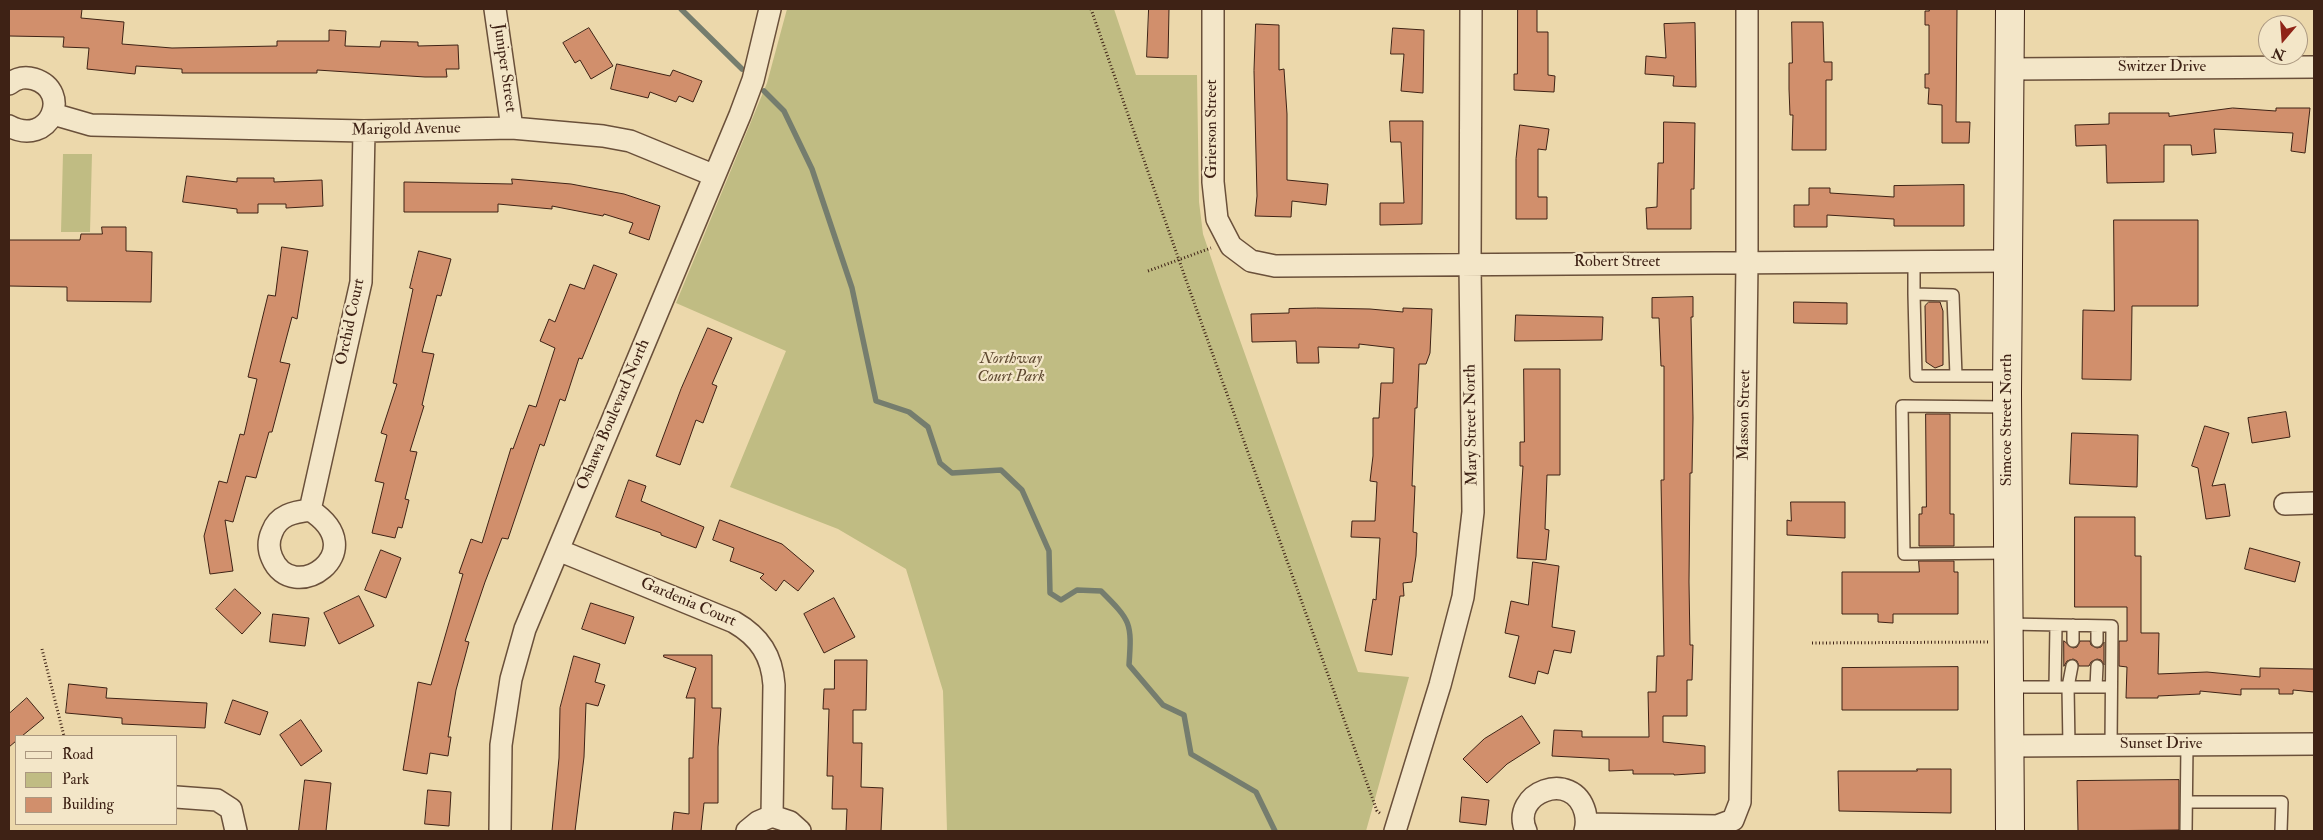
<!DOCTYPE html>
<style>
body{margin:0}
#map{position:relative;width:2323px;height:840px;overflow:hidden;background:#ecd8ab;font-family:"IM FELL Double Pica",serif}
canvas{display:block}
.frame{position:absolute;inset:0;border:10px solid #3e2215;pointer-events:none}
.legend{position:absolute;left:15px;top:735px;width:162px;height:90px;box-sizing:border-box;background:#f3e6c8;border:1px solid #ab9880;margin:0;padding:6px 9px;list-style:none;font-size:15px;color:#3e2215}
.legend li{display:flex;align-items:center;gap:10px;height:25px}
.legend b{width:25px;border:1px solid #ab9880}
.north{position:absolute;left:2258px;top:15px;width:50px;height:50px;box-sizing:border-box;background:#f3e6c8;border:1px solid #ab9880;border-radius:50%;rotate:198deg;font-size:14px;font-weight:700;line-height:20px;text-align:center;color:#3e2215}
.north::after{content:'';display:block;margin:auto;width:18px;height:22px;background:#8f2418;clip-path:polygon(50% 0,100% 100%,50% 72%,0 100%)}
</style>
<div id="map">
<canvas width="2323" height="840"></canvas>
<div class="frame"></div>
<ul class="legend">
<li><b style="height:6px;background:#f3e6c8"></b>Road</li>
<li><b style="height:14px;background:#c0bc83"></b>Park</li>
<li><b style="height:14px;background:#d18f6c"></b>Building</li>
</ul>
<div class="north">N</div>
</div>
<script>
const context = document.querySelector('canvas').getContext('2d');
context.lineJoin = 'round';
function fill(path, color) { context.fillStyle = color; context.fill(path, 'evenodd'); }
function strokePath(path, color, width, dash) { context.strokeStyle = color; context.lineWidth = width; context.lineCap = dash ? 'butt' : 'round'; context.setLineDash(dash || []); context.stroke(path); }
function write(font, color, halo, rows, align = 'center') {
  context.font = font + ' "IM FELL Double Pica",serif'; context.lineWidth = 4.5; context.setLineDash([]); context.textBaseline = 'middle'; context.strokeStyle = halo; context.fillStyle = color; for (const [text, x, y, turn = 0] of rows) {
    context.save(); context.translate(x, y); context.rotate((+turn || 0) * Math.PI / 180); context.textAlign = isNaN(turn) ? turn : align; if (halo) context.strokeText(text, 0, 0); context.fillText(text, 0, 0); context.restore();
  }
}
const green = new Path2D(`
 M787,9H1114L1136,75H1197L1199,202L1203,234L1220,284L1358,672L1409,677L1366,831H947L943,691L906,569L838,529L730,487L786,351L676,303L767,83Z
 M63,154H92L90,232H61Z`);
const stream = new Path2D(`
 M681,9L742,69
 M764,91L784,111L812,169L852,288L876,401L909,412L928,427L940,463L952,473L1001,470L1022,490L1049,551L1050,593L1061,600L1077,590L1101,591C1131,621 1132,622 1129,665L1163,705L1184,715L1191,754L1256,792L1275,831`);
const building = new Path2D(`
 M9,9H82L81,18L124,22L122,44L172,48L277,46V41H329V30L346,31L345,46L380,47L381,41L418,42V46L458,45L459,69H446L447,77H425L317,70V73H182V69L136,66L135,74L87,69L89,48L63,47L64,37L9,36Z
 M1149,9H1169L1168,58L1147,57Z
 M1518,9H1537V32H1548V75L1555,76L1554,92L1514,90V74H1517Z
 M1929,9H1957L1956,122H1970L1969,143H1942V105L1928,104L1929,88H1925V74H1929V25H1925V11H1929Z
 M1792,22H1823L1824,62H1832V80H1826V150H1792L1793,115H1790L1789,89V63H1792Z
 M1695,23L1696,87L1673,86L1674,76L1645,74L1646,56L1666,58L1664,24Z
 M1256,24L1279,25V70L1284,69L1287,114V180L1328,184L1326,205L1292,201L1291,217L1255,216L1257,196L1254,71Z
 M589,28L613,66L591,79L580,60L575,63L563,43Z
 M1393,28L1424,30L1423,93L1401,91L1404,54H1391Z
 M617,64L670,76L673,70L702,81L693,102L679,96L676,102L650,92L648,98L611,89Z
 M2233,108L2276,111V108H2310L2305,153L2291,151L2293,133L2214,129L2216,153L2192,155L2191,145H2164V182L2107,183L2106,145L2076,146L2075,125L2109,124V113H2169V116Z
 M1390,121H1423L1422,224L1380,225V203H1404L1401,142H1391Z
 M1664,122L1695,123L1694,189H1691V229H1647L1646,208L1657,207L1658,163H1663Z
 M1520,125L1549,129L1546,150L1538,149V197H1547V219H1516V159Z
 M187,176L237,182V178H274V182L322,180L323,206L286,208V204H258V213H237V209L183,202Z
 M512,179L571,184L624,194L660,206L649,240L629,233L633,223L604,214L603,216L552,206V209L498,204V212H404V182L512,184Z
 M1964,185V226H1894V219L1827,215V227H1794V205H1809V188H1830V193L1894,197V186Z
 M2114,220H2198V306H2132L2131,380L2082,379L2083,310L2114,311Z
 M102,227H126V251L152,252L151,302L67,301V287L9,286V240H80L81,234H102Z
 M282,247L308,251L297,319L292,317L280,362L290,364L272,432H269L256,478L246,476L233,522L225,520L233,571L210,574L204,536L219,481L227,483L240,434L244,435L257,379L248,377L268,295L275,296Z
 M419,251L451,259L441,296L437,295L422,352L434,354L422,405L424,406L410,451L417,452L405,499L409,500L402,528L398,527L395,538L372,533L384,483L375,481L387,435L381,433L397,384L393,383L413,289L410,288Z
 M594,265L617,274L582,359L579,358L565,401L560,399L544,446L540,444L508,539L502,538L485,582L465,641L469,642L456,690L448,737H451L448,756L430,753L427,774L403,770L418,682L431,685L463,574L459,573L471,539L482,543L511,448L513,449L529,405L536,407L555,348L540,341L549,319L555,322L570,284L584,289Z
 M1693,297V317H1691L1693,418L1692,473H1690L1689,582L1690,645H1693L1692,680H1687V716H1663V742L1705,746V773L1674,775V774H1633V770L1609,771V759L1552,756L1554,730L1582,731V737H1649L1648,692H1656L1657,656H1664L1661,480H1664V366H1661L1659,318H1652V298Z
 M1794,302L1847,303V324L1794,323Z
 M1929,302H1940L1943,311V365L1935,368L1926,362L1925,306Z
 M1317,308L1370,309L1403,312V308L1432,309L1430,353L1426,364H1419L1417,408H1415L1412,486H1415L1413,532L1417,533L1416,556L1412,582L1403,583L1404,596H1400L1392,655L1365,651L1373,599L1376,600L1380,538L1351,537L1352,521H1375L1377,482L1370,481L1373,456V418H1379L1381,383H1393L1394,348L1359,344V348L1318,347L1319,363H1297L1296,341L1252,342L1251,314L1289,313V309Z
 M1516,315L1603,317L1602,340L1515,341Z
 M708,328L732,338L712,384L717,386L703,423L696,420L680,465L656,456L681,389Z
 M1524,369H1560V475H1547L1545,529L1549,530L1546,560L1517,558L1523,466H1520V442H1524Z
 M2286,412L2290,437L2252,443L2248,418Z
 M1926,414H1950V514H1954V546H1919V514H1922V507H1926Z
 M2205,426L2229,433L2212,486L2225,484L2230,516L2206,519L2198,468L2192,466Z
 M2072,433L2138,435L2137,487L2070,484Z
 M629,480L646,486L641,501L704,527L696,548L661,535V533L616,517Z
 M1791,502H1845V538L1787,535V520L1791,521Z
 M2075,517H2135V556H2141V633H2159L2158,674L2207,672L2260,677V668L2314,669V692L2293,690V694H2279V689H2241V695L2200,691V694L2158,696V698H2126L2127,667L2119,666V641H2127V607H2075Z
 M720,520L782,544L814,571L798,591L784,580L776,591L760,578L764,574L730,561L734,548L713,540Z
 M2250,548L2300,562L2295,582L2245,569Z
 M381,550L401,558L386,598L365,590Z
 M1919,561H1954V572H1958V614H1893V623L1878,622V614H1842V572H1919Z
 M1533,562L1559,566L1552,627L1575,631L1571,653L1554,650L1548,674L1538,671L1535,684L1509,677L1519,636L1505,633L1511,601L1528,605Z
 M235,589L261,613L242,634L216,609Z
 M359,596L374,626L339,644L324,613Z
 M834,598L855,637L824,653L804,614Z
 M591,603L634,617L625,644L582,629Z
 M273,614L309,618L305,646L270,642Z
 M2064,641L2073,648L2077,647L2080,641H2090L2091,645L2097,648L2101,647L2104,642V665L2101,660L2097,659L2091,662L2089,666H2079L2077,661L2073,659L2067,661L2064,666Z
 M664,655H712V708H721L718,747V803H704L701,831H672L674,812L689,814V758H693L695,698H686L696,668L664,657Z
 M574,656L600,664L595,682L605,685L598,706L586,703L584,757L575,831H552L559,758L560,708Z
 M835,660H867L866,710H853V743H862L861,787L883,788L881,831H846L847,809H832L833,776H827L829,709H823L824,689H834Z
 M1958,667V710H1842V668Z
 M69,684L107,688L106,698L207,703L205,728L122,724V718L66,713Z
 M27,698L44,718L22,736H16V741L9,747V714Z
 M233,700L268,712L260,735L225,723Z
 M1522,716L1540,743L1507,764L1487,783L1463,759L1484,739Z
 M301,720L322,751L301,766L280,735Z
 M1917,769H1951V813L1839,811L1838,771H1917Z
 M305,780L331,783L326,831H299Z
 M2179,780V830L2078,831L2077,781Z
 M428,790L451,792L449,826L425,824Z
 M1462,797L1489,800L1486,825L1460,822Z`);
const path = new Path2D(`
 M1091,9L1186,280L1377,811L1381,814
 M1148,271L1211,248
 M1812,643L1988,642
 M42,649L64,736`);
const lane = new Path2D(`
 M1914,262V294L1953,295L1956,376H2007
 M1914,294L1916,376H1956
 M2007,407L1902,406L1904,554L2009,553
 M2009,624L2112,626L2111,745
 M2073,625V641
 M2097,641V626
 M2072,666L2068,687H2111
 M2009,687H2068L2069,746
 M2055,687L2056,625
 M2096,687L2097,666
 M2187,802H2282L2281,831
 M2186,831L2187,745`);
const street = new Path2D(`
 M495,9L512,128
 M1213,9V182L1217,219L1231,246L1251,261L1275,266L2009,261
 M2009,69L2314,67
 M9,84C17,78 24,76 34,79C73,91 50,148 9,126
 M53,114L91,125L364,131L512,128L603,136L630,141L713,175
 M2285,504L2314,503
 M310,510L361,282L364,131
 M310,510C375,552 292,607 272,558C268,549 268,541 272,532C278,515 294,512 310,510Z
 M558,550L734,622C760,637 772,656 774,685L772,816
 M2009,746L2314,744
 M176,797L217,800L231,809L236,831
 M1587,824L1717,826L1733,820L1740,802L1747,263V9
 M500,831L501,745L511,679L525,629L740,115L753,80L770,9
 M747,831L758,822L772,816L790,822L800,831
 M1395,831L1440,685L1463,597L1473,512L1470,264L1471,9
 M1526,831C1509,793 1573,768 1585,812C1587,820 1587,824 1585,831`);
const secondary = new Path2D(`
 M2010,9L2007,393L2010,831`);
const streetNames = [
 ["Juniper Street",504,68,82],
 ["Switzer Drive",2162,68],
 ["Grierson Street",1213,129,-90],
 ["Marigold Avenue",406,130,-1],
 ["Robert Street",1617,263],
 ["Orchid Court",351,322,-78],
 ["Oshawa Boulevard North",614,415,-67],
 ["Masson Street",1745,415,-89],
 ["Simcoe Street North",2008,420,-90],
 ["Mary Street North",1472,425,-91],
 ["Gardenia Court",688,603,23],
 ["Sunset Drive",2161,745]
];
const parkNames = [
 ["Northway",1011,360],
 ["Court Park",1011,378]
];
fill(green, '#c0bc83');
strokePath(stream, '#757d6e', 5.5);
fill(building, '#d18f6c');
strokePath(building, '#3e2215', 1);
strokePath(lane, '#6a503a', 14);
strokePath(street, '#6a503a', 24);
strokePath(secondary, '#3e2215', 30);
strokePath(path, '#3e2215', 3, [1, 2.5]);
strokePath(lane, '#f3e6c8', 11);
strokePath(street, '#f3e6c8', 21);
strokePath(secondary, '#f3e6c8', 28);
write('16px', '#3e2215', '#f3e6c8', streetNames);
write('italic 16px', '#5e4830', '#f3e6c8', parkNames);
</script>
